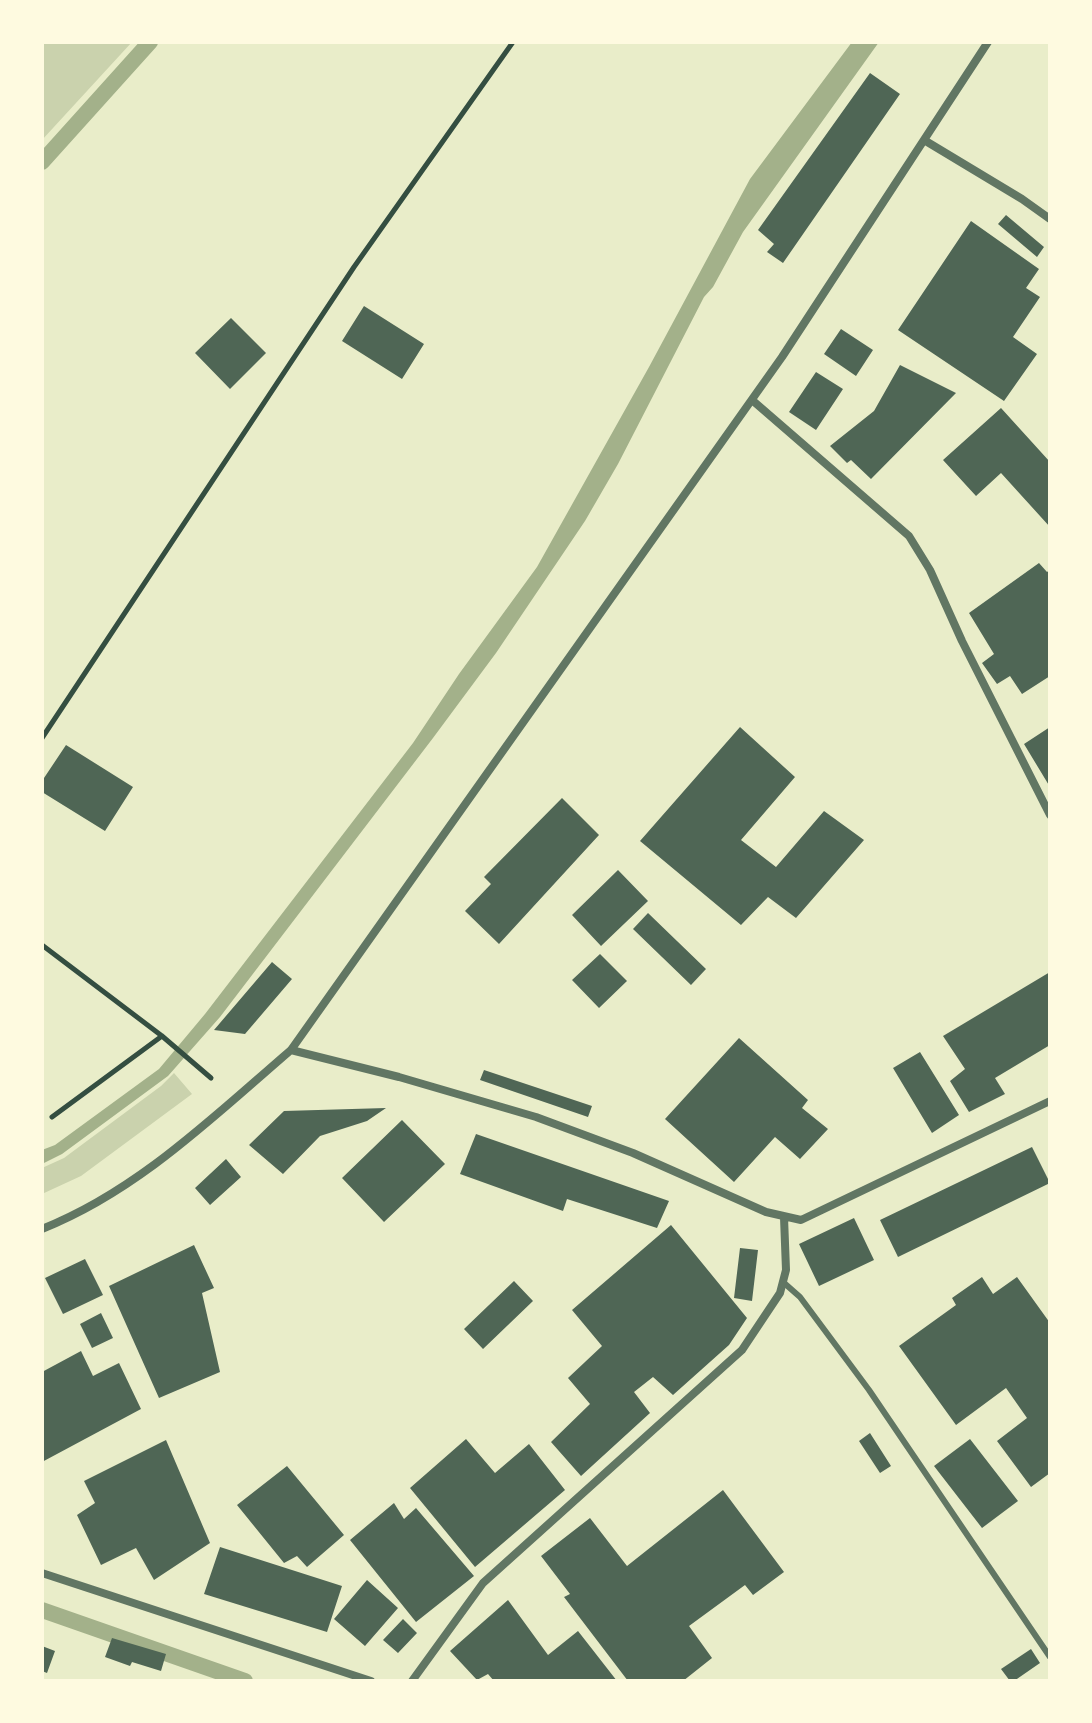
<!DOCTYPE html>
<style>
body{margin:0}
#map{position:relative;width:1092px;height:1723px;overflow:hidden;background:#e9edc9;font-family:"Fira Sans Condensed",sans-serif}
canvas{display:block}
.frame{position:absolute;inset:0;border:44px solid #fefae0;pointer-events:none}
</style>
<div id="map">
<canvas width="1092" height="1723"></canvas>
<div class="frame"></div>
</div>
<script>
const context = document.querySelector('canvas').getContext('2d');
context.lineJoin = 'round';
function fill(path, color) { context.fillStyle = color; context.fill(path, 'evenodd'); }
function strokePath(path, color, width, dash) { context.strokeStyle = color; context.lineWidth = width; context.lineCap = dash ? 'butt' : 'round'; context.setLineDash(dash || []); context.stroke(path); }
const green = new Path2D(`
 M42,42H132L42,140Z
 M174,1073L192,1094L81,1176L42,1194V1168L64,1158L161,1086Z`);
const water = new Path2D(`
 M852,42H879L743,232L713,287L704,297L618,464L585,521L496,653L433,738L220,1017L168,1076L62,1154L42,1164V1150L55,1145L159,1069L205,1014L413,743L459,674L537,567L649,367L750,179Z`);
const stream = new Path2D(`
 M42,162L150,42
 M42,1610L245,1681`);
const building = new Path2D(`
 M870,73L900,94L783,263L767,252L774,244L758,230Z
 M1006,215L1044,247L1037,257L998,224Z
 M971,221L1039,269L1026,288L1040,297L1013,337L1037,354L1004,401L898,330Z
 M364,306L424,344L402,379L342,341Z
 M231,318L266,353L230,389L195,353Z
 M841,329L873,350L856,376L824,354Z
 M900,365L956,393L871,479L851,460L847,463L830,446L874,411Z
 M816,372L843,389L816,430L789,412Z
 M1001,408L1050,462V527L1001,473L976,496L943,460Z
 M1039,563L1047,572L1050,570V676L1022,694L1010,676L997,684L982,663L994,654L969,613Z
 M740,727L795,777L741,840L776,867L824,811L864,840L796,918L768,897L741,925L640,841Z
 M1050,727V787L1024,744Z
 M66,745L133,787L105,831L42,792V781Z
 M562,798L599,835L499,944L465,911L491,884L484,877Z
 M618,870L648,901L601,946L572,915Z
 M648,913L706,969L691,985L633,929Z
 M600,954L627,981L599,1008L572,980Z
 M272,962L292,979L245,1034L214,1030Z
 M1050,972V1045L995,1078L1005,1094L969,1112L950,1081L965,1069L943,1036Z
 M739,1038L808,1100L802,1108L828,1129L800,1159L775,1137L734,1182L665,1119Z
 M920,1052L959,1115L932,1133L893,1068Z
 M484,1070L592,1106L588,1117L480,1080Z
 M386,1108L367,1121L320,1136L283,1174L249,1145L284,1111Z
 M402,1120L445,1164L384,1222L342,1178Z
 M476,1134L669,1201L657,1228L567,1199L563,1211L460,1174Z
 M1032,1147L1050,1183L898,1257L880,1220Z
 M226,1159L241,1177L210,1205L195,1188Z
 M854,1218L874,1260L819,1286L799,1244Z
 M671,1225L747,1318L729,1345L673,1395L653,1377L634,1392L650,1413L581,1476L551,1442L590,1404L568,1378L602,1346L572,1310Z
 M194,1245L214,1288L202,1293L220,1372L159,1398L109,1286Z
 M740,1248L758,1250L752,1301L734,1298Z
 M85,1259L103,1295L63,1314L45,1278Z
 M982,1277L993,1294L1017,1277L1050,1323L1048,1360L1050,1473L1031,1487L997,1441L1027,1418L1006,1388L956,1425L899,1346L956,1305L952,1298Z
 M514,1281L533,1301L483,1349L464,1329Z
 M101,1313L113,1338L92,1348L80,1324Z
 M81,1351L93,1376L119,1363L141,1409L42,1462V1372Z
 M870,1433L891,1466L880,1473L859,1441Z
 M466,1439L495,1473L529,1444L565,1490L475,1567L410,1488Z
 M970,1439L1018,1501L982,1528L934,1466Z
 M166,1440L210,1543L154,1580L136,1548L101,1565L77,1515L95,1503L84,1481Z
 M287,1466L344,1535L307,1567L297,1556L284,1563L237,1505Z
 M723,1490L784,1572L753,1595L745,1585L689,1626L712,1658L683,1681H628L564,1597L570,1594L541,1556L590,1518L627,1566Z
 M394,1503L404,1519L416,1508L474,1576L416,1622L350,1540Z
 M220,1547L342,1586L327,1632L204,1594Z
 M367,1580L398,1608L365,1646L334,1619Z
 M508,1600L548,1655L578,1631L617,1681H494L488,1674L477,1680L450,1651Z
 M403,1619L417,1633L398,1653L383,1640Z
 M112,1638L166,1654L161,1671L132,1662L130,1666L105,1657Z
 M42,1646L55,1651L47,1673L42,1671Z
 M1031,1649L1040,1663L1014,1681H1010L1001,1669Z`);
const path = new Path2D(`
 M42,738L354,267L513,42
 M42,945L162,1036L211,1078
 M52,1117L162,1036`);
const service = new Path2D(`
 M783,1282L800,1297L869,1390L1050,1657`);
const minor = new Path2D(`
 M924,140L1022,199L1050,219
 M752,400L909,536L930,570L962,641L1050,815
 M291,1050L399,1077L536,1117L633,1153L766,1212L801,1220L1050,1101
 M42,1229C138,1191 214,1116 291,1050L782,357L988,42
 M42,1573L371,1681
 M412,1681L483,1583L742,1350L780,1293L786,1270L784,1217`);
fill(green, '#cad2ad');
fill(water, '#a3b18a');
strokePath(stream, '#a3b18a', 16);
fill(building, '#4f6655');
strokePath(path, '#344e41', 5);
strokePath(service, '#617663', 6);
strokePath(minor, '#617663', 8);
</script>
